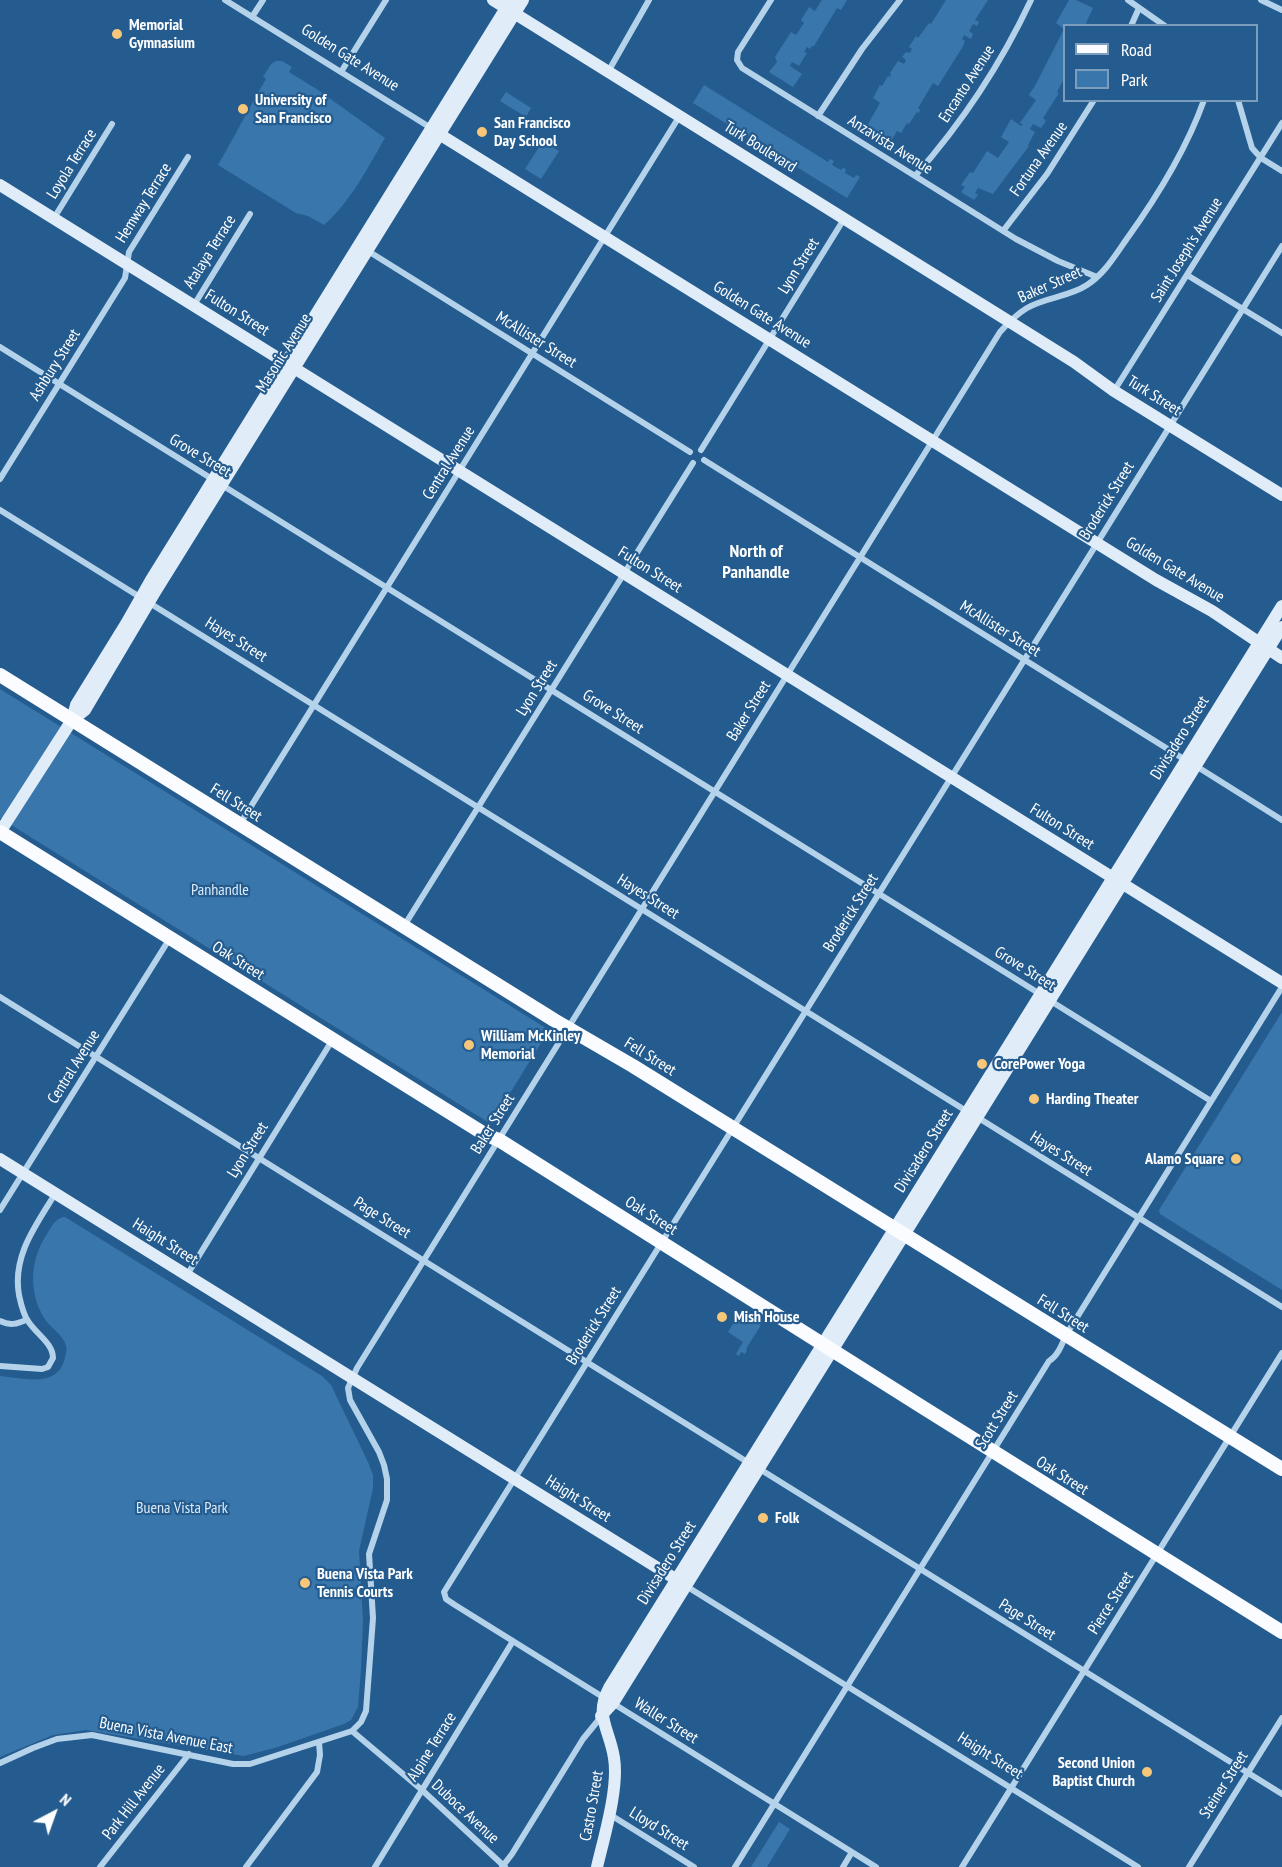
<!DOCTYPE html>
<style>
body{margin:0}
#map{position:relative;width:1282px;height:1867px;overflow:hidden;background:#255c8f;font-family:"PT Sans Narrow",sans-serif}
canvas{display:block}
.legend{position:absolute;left:1063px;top:24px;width:195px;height:78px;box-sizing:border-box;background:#255c8f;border:2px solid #7c9dbc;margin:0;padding:8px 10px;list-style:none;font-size:18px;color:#fff}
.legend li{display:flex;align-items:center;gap:12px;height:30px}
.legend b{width:30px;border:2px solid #7c9dbc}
.north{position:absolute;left:24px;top:1783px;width:60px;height:60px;-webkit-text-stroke:4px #255c8f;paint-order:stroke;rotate:41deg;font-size:16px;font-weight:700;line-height:24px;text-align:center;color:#fff}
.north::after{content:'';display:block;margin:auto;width:21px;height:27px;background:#fff;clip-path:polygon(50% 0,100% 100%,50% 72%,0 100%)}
</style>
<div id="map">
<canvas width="1282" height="1867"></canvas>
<ul class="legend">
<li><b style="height:8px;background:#fafcff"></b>Road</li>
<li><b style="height:16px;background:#3976ac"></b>Park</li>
</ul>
<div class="north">N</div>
</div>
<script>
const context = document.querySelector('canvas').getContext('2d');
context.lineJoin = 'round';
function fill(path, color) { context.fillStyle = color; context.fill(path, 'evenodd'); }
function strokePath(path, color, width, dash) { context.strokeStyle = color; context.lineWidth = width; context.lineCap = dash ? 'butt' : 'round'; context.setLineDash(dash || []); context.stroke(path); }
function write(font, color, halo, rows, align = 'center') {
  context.font = font + ' "PT Sans Narrow",sans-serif'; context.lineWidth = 4.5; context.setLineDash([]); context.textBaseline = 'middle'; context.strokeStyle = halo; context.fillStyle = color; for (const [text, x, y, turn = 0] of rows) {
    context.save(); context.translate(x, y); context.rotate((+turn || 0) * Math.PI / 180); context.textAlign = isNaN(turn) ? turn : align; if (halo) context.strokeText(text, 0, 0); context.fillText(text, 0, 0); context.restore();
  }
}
const green = new Path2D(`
 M822,0H847L841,10L837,8L814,46H812L810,49L807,47L804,52L807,53L799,66L792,62L790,66L802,74L793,87L769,72L777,62L775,57L791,32L796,35L804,23L801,20L809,7L815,11Z
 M946,0H988L975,20L979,22L977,26L973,24L969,31L973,34L971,39L964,35L962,39L965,41L962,48L938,86L933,83L918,108L920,110L919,113L917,112L909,124L907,123L901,133L897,131L890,143V145L909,157L908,159L864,131L880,103L873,98L880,85L882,86L888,76L890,77L891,75L890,73L898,61L904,64L906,60L902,57L906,52L910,53L912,49L909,47L916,36L918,38L929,23L931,24Z
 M1069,0H1076L1093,8L1086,23L1088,25L1064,26V29L1056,23Z
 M1064,29V79L1057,92L1059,93L1043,118L1046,121L1041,128L1033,124L1030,129L1035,132L1028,145L1029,146L993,194L978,188L975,193L978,195L974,200L961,192L965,187L961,185L970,172L973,173L987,151L998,158L1009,142L1001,137L1011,119L1021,126L1023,125L1020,123L1036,100L1029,95L1036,84Z
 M276,61H282L292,67L289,72L318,90L385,138C367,169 351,201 324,225L308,216L296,213L218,165C235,136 249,107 266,79L263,77L271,64Z
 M704,85L828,162L830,159L834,161L832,165L841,170L843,168L846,169L845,173L854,178L856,175L860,177L847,198L693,103Z
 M506,92L531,108L526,117L500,101Z
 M543,141L559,151L541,179L525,169Z
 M0,689L549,1030L491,1124L0,818Z
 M1282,1012V1290L1160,1214L1159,1210Z
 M65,1217L322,1376L331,1385L368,1462L373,1475V1488L359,1551L363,1621L361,1669L358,1707L351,1720L344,1724L278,1747L244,1756L86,1730L53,1735L0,1757V1376C22,1378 56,1388 64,1361C66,1354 68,1349 65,1343C61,1334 53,1329 47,1322C29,1298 29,1264 44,1239C50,1230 54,1218 65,1217Z
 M740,1312L761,1325L746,1349L747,1350L745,1354L741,1352L739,1356L736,1354L743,1342L728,1332Z
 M779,1822L790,1829L767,1867H751Z`);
const street = new Path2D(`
 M225,0L431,128
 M771,0L738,52L737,60L742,68L1016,239L1058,261L1097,277
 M1128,0L1165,26
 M1261,0L1282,10
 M252,17L263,0
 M1131,26L1139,8
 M341,72L386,0
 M608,72L649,0
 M1238,100L1252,148L1261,158L1282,171
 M818,116L862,49L900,0
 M915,176C962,123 1001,64 1031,0
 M54,218L112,124
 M1003,231L1047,174L1094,100
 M368,251L690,452
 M1187,275L1282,333
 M194,305L250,214
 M0,347L1040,994
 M1114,391L1282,123
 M701,450L844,219
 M704,460L1187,761
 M0,479L125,278L129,252L188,157
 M0,510L968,1112
 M1196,766L1282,820
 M240,824L679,117
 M404,926L693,463
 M0,997L749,1463
 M1049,1000L1211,1101
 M977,1117L1282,1307
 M0,1210L170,938
 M187,1275L333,1039
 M0,1321C10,1326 17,1324 26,1320
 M0,1366L42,1369L48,1367L53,1358C53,1343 36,1334 28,1321C23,1314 21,1304 19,1295C12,1256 36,1225 55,1194
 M758,1468L1282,1794
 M686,1586L1138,1867
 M352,1731L422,1790L505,1867
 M0,1763L33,1748L57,1739L92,1735L233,1764H250L352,1731L361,1722L366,1711L373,1618L369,1554L387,1500V1479L384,1465L379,1452L350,1400L348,1388L357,1368L1000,332C1008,323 1017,314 1027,308C1046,297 1069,297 1087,285C1104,274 1115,256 1126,240C1157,197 1186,151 1204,100
 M609,1814L694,1867
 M100,1867L189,1754
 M246,1867L317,1772L320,1755L319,1742
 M375,1867L513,1641
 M502,1867L512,1854L583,1739L601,1717
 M735,1867L1049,1361C1058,1356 1062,1344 1066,1335L1282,987
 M843,1867L852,1852
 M876,1867L455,1605L446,1599L444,1592L1282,246
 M962,1867L1282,1353
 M1189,1867L1282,1718`);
const secondary = new Path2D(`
 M493,0L1010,322L1074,362L1114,391L1282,495
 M431,129L1156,580L1212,611L1282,658
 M0,185L1282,983
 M72,720L85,710L155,592L523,0
 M0,832L72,720L76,705L126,624L151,580L511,0
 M0,1159L682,1583
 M601,1716L613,1703L1282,627
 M597,1867C604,1837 619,1788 614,1758C610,1730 594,1716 609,1688L1282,606`);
const primary = new Path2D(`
 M0,675L554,1020L633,1066L1282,1469
 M0,832L486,1135L499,1140C760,1305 1020,1469 1282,1632`);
const markers = [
 [117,34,6,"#f6c779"],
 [243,109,6,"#f6c779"],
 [482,132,6,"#f6c779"],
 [469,1045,6,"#f6c779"],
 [982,1064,6,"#f6c779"],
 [1034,1099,6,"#f6c779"],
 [1236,1159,6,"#f6c779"],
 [722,1317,6,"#f6c779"],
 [763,1518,6,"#f6c779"],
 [305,1583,6,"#f6c779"],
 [1147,1772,6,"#f6c779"]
];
const poiNames = [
 ["Memorial",129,25],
 ["Gymnasium",129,43],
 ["University of",255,100],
 ["San Francisco",255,118],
 ["San Francisco",494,123],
 ["Day School",494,141],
 ["William McKinley",481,1036],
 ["Memorial",481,1054],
 ["CorePower Yoga",994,1064],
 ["Harding Theater",1046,1099],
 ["Alamo Square",1224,1159,"right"],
 ["Mish House",734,1317],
 ["Folk",775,1518],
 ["Buena Vista Park",317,1574],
 ["Tennis Courts",317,1592],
 ["Second Union",1135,1763,"right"],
 ["Baptist Church",1135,1781,"right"]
];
const streetNames = [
 ["Golden Gate Avenue",350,58,32],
 ["Encanto Avenue",967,84,-57],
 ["Anzavista Avenue",890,145,32],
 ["Turk Boulevard",760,147,32],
 ["Fortuna Avenue",1039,159,-55],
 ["Loyola Terrace",72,164,-58],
 ["Hemway Terrace",144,203,-58],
 ["Saint Joseph's Avenue",1187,250,-58],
 ["Atalaya Terrace",210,252,-58],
 ["Lyon Street",799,266,-58],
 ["Baker Street",1050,285,-24],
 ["Fulton Street",237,313,32],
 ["Golden Gate Avenue",762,315,32],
 ["McAllister Street",536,340,32],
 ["Masonic Avenue",284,353,-58],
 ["Ashbury Street",55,365,-58],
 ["Turk Street",1154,396,32],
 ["Grove Street",200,456,31],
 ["Central Avenue",449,463,-58],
 ["Broderick Street",1107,501,-58],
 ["Fulton Street",650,570,32],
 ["Golden Gate Avenue",1175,570,31],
 ["McAllister Street",1000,629,32],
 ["Hayes Street",236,640,32],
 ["Lyon Street",537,688,-58],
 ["Baker Street",749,711,-58],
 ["Grove Street",613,712,32],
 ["Divisadero Street",1180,738,-58],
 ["Fell Street",236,803,32],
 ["Fulton Street",1062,827,32],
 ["Hayes Street",648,897,32],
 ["Broderick Street",851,913,-58],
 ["Oak Street",238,961,32],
 ["Grove Street",1025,969,32],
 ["Fell Street",650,1057,32],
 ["Central Avenue",74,1067,-58],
 ["Baker Street",493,1124,-58],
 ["Lyon Street",248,1150,-58],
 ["Divisadero Street",924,1151,-58],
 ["Hayes Street",1061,1154,32],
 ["Oak Street",651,1216,32],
 ["Page Street",382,1218,32],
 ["Haight Street",165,1242,32],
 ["Fell Street",1063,1314,32],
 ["Broderick Street",594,1326,-58],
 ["Scott Street",997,1420,-58],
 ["Oak Street",1062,1476,32],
 ["Haight Street",578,1499,32],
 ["Divisadero Street",667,1563,-58],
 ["Pierce Street",1111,1603,-58],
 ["Page Street",1027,1620,32],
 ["Waller Street",666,1721,32],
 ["Buena Vista Avenue East",166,1736,11],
 ["Alpine Terrace",432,1747,-58],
 ["Haight Street",990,1756,32],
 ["Steiner Street",1224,1785,-58],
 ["Park Hill Avenue",134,1802,-52],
 ["Castro Street",592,1806,-80],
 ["Duboce Avenue",465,1812,43],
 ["Lloyd Street",659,1829,32]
];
const parkNames = [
 ["Panhandle",220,890],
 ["Buena Vista Park",182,1508]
];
const neighbourhoodNames = [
 ["North of",756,552],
 ["Panhandle",756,573]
];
fill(green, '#3976ac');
strokePath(street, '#b5d2eb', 6);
strokePath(secondary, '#e0edf9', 12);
strokePath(primary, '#fafcff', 14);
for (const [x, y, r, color] of markers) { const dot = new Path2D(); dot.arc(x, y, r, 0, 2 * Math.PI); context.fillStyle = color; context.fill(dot); strokePath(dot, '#255c8f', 2); }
write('bold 16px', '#fff', '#255c8f', poiNames, 'left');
write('16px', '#fff', '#255c8f', streetNames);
write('16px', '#daeaf9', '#255c8f', parkNames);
write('bold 18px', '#fff', '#255c8f', neighbourhoodNames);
</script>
